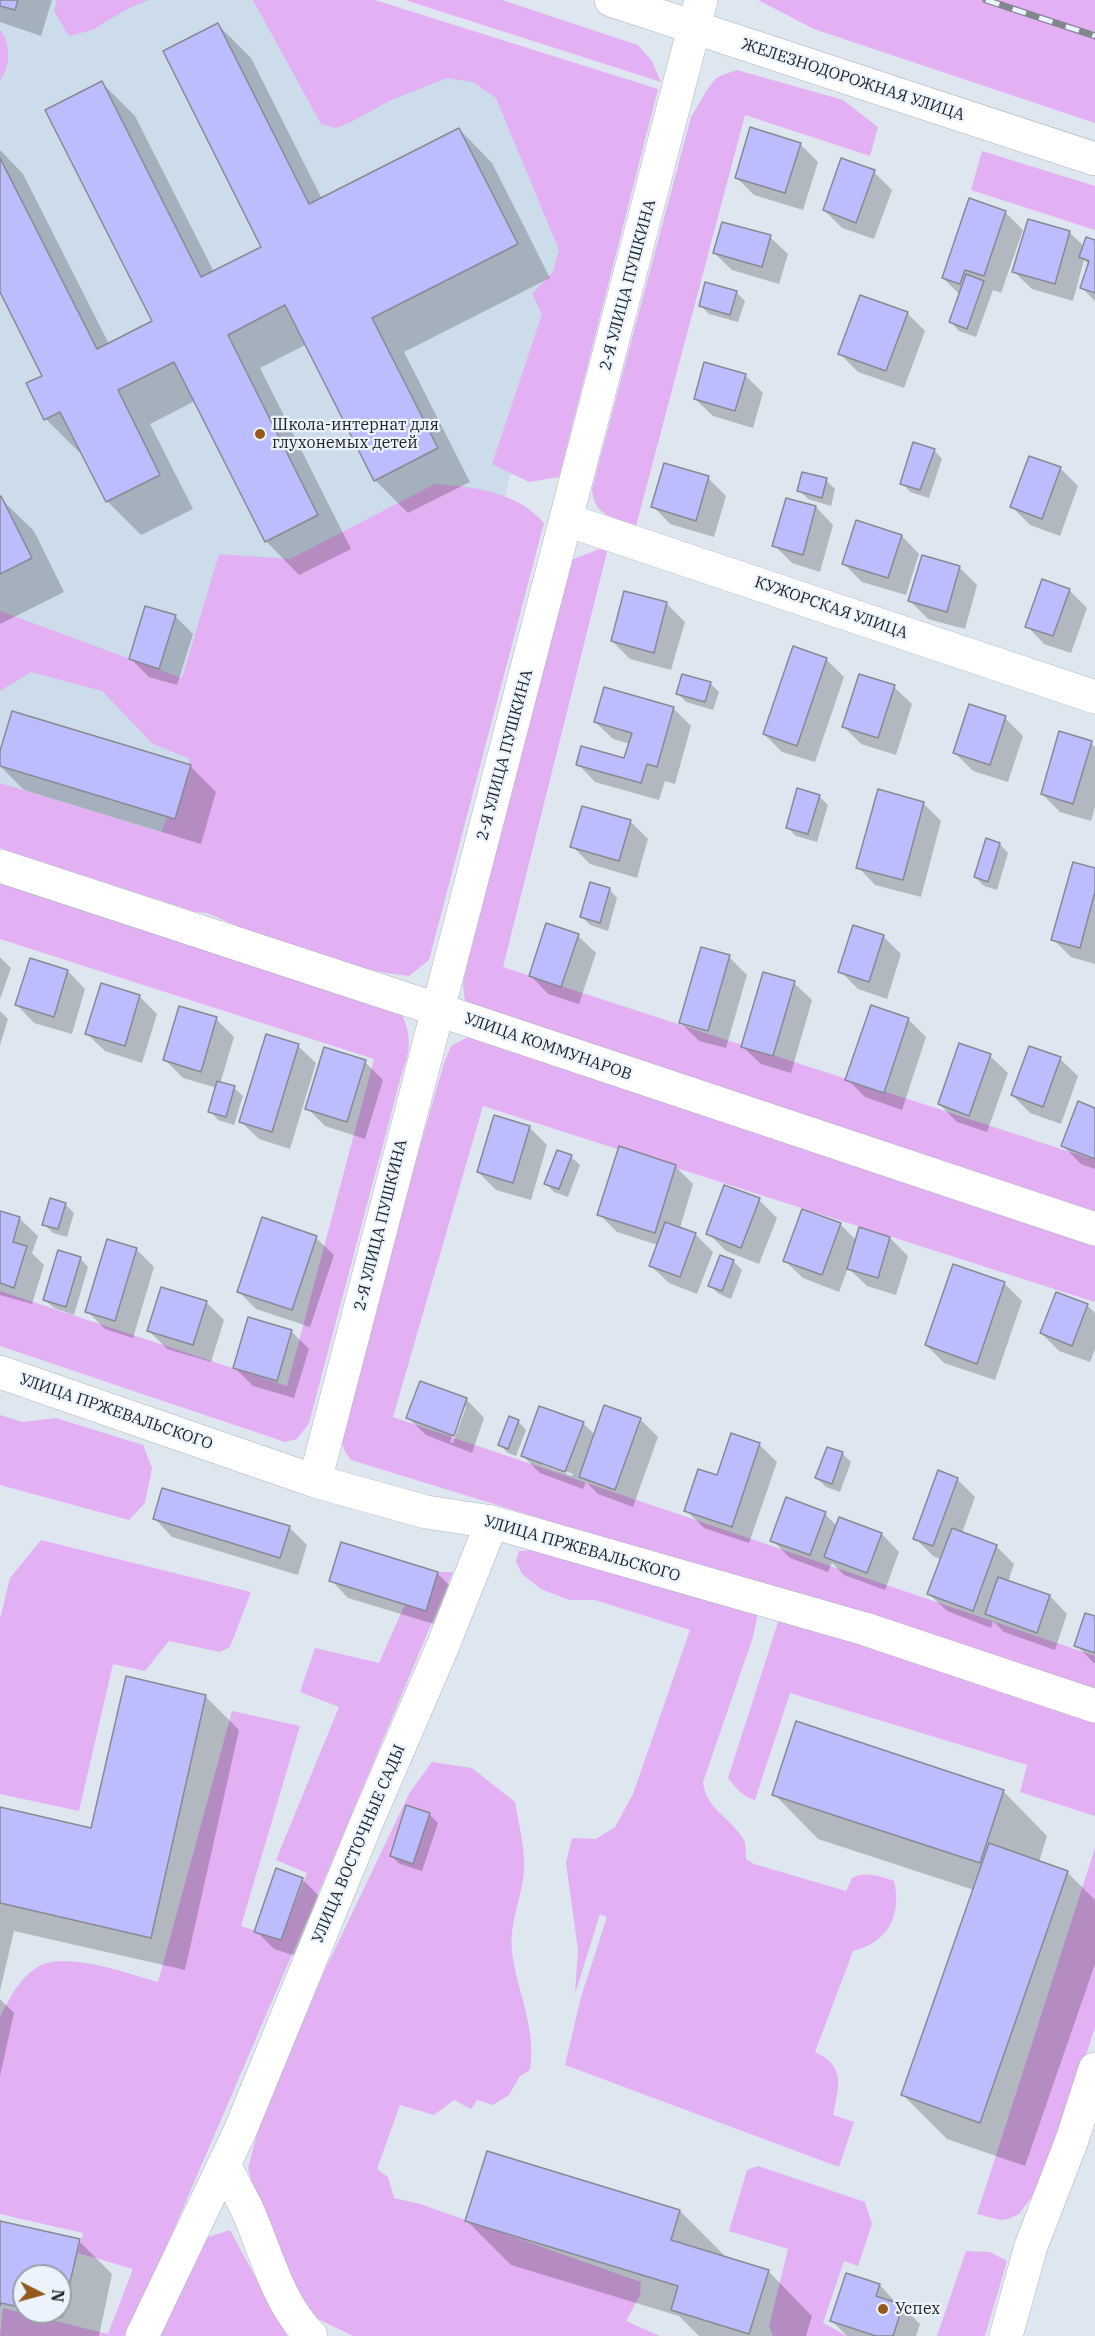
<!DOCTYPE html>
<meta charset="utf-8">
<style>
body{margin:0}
#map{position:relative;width:1095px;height:2336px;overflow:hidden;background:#dee7f0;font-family:"IBM Plex Serif",serif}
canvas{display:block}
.north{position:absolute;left:12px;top:2264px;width:60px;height:60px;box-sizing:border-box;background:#ebf4fd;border:2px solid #99a0a7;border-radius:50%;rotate:96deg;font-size:16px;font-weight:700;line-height:24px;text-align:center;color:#1f2225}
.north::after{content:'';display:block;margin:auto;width:21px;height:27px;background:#96591d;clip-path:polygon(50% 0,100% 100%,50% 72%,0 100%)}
</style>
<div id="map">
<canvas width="1095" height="2336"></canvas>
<div class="north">N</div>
</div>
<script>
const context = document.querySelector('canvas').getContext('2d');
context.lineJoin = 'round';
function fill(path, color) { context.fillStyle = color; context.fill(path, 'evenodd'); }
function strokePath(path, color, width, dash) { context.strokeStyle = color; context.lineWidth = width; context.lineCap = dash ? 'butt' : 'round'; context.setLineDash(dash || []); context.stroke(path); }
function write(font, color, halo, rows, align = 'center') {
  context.font = font + ' "IBM Plex Serif",serif'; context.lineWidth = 4.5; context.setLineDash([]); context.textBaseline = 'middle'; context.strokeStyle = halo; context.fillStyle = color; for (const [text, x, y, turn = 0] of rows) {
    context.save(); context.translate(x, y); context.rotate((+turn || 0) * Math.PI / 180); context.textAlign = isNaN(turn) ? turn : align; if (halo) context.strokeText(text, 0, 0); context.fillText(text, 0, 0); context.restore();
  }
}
const built = new Path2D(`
 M0,0H367L613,77L395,922L0,791Z`);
const green = new Path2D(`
 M57,0H149L131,7L92,30L69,36L54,11Z
 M253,0H375L658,89L559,477L529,482L492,464L542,314L532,294L553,272L559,250L496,98L473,82L447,78L391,100L351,122L336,128L321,124Z
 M405,0H502L638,45L652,61L661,82Z
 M758,0H1095V123L814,29Z
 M0,30C11,43 11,67 0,80Z
 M737,70L843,100L878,127L870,156L745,115L636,526C614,517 594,517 592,489L691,117C698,107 709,83 718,77C724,74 731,72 737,70Z
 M982,151L1095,186V230L971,190Z
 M435,484C474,487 516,491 544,523L429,960L409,976C338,968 272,941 207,913L196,912L0,848V783L161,832L190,759L153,744L102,691L31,672L0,691V611L182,678L219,554L290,559Z
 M602,548H608L503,967L1095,1160V1213L465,1002L463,984L469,957L571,560Z
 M0,881L402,1015C411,1033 411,1051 403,1069L309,1423L297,1439L285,1442L0,1346V1291L287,1386L374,1059L0,939Z
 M468,1037L1095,1246V1302L483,1106L393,1417L1095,1656V1689L351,1460C340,1447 341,1434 342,1418L444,1063L451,1046Z
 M0,1415L23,1422L56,1418L143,1445L152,1468L145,1503L129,1520L0,1485Z
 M41,1540L251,1592L230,1647L220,1652L169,1641L145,1671L113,1664L79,1811L0,1794V1619L10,1578Z
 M539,1550L758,1613L753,1637L703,1782C706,1809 731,1818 744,1840C746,1845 746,1853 746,1859L754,1864L846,1891L852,1878C866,1871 879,1876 894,1881C902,1915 888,1943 853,1951L815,2052C846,2066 839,2086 833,2115L854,2122L839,2167L565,2065L581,1997L607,1917L600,1914L575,1994L578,1950L566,1863L572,1838L596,1839L615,1827L633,1794L690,1630L595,1600H569L541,1589L522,1574L516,1561L519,1551Z
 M438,1572H453L324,1880L128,2336H0L3,2308L108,2334L133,2269L78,2253L83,2233L0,2214V2017C10,1997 22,1973 44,1964C72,1953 130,1974 158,1982L232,1711L300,1726L241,1926L281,1939L307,1873L276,1860L339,1707L300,1692L315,1648L379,1663L405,1604L426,1610Z
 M779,1619L1095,1715V1816L1020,1792L1027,1765L790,1693L755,1800C743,1797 736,1788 728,1778Z
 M432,1762L472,1768L515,1802C519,1827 527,1854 523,1880C519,1904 509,1927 512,1952C517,1992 537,2029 530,2070L520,2076L509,2095L493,2105L477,2100L471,2109L454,2100L434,2115L400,2105L377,2169L388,2177L394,2198L420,2204L641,2282L640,2295L626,2321L660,2336H353L308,2314L263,2222L248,2168L261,2119L325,1970L410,1792Z
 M1095,1848V2027L1058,2142L1034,2194L1019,2214L1008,2219L1000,2220L977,2214Z
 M758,2166L865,2202L872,2224L858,2266L844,2261L823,2323L847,2336H773L769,2326L788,2249L729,2231L747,2170Z
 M230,2230L287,2336H159L205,2238Z
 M966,2251L990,2252L1007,2261L985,2336H937Z`);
const shadow = new Path2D(`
 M0,0H52L41,36L0,22Z
 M218,25L251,58L322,199L459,129L492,163L550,278L404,352L470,482L408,513L375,480L307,344L260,368L351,549L299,575L266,541L195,401L150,424L193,509L141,535L107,501L82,451L79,452L46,419L44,376L0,288V150L23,174L109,344L154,322L102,83L135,116L214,272L263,247Z
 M800,144L818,162L803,210L754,195L736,177Z
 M842,160L874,172L892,190L874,239L842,228L824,210Z
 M1005,212L1023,230L1001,293L993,290L976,337L959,331L951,322L960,295L943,278Z
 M1069,232L1085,247L1095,242V301L1082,288L1090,265L1084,260L1073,301L1032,289L1014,272Z
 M770,237L788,254L779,284L732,270L714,253Z
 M736,292L745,301L738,322L709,314L700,305Z
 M907,313L925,331L904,388L858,372L840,354Z
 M745,375L763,393L753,428L713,416L695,399Z
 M934,450L942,459L929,498L910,492L902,483Z
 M1060,468L1078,486L1060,536L1030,525L1012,507Z
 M708,478L726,496L714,537L670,524L653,506Z
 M826,480L835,489L831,506L808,499L799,490Z
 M0,498L34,531L64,592L0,624Z
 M816,507L833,525L820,572L792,563L774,545Z
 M857,522L902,536L919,554L906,595L862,582L844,564Z
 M959,567L977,585L965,629L928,619L910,601Z
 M1069,590L1087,608L1071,653L1044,644L1027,626Z
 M626,592L667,604L685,622L671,670L630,659L612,641Z
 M175,616L193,634L177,685L149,677L131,659Z
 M826,659L844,677L815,762L782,752L764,734Z
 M710,683L719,692L713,710L686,702L678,694Z
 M894,687L912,704L896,755L861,744L843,726Z
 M673,708L691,726L675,784L665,781L659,800L595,782L578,764L625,760L630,744L613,739L595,722Z
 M1005,718L1023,736L1008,782L973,771L955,753Z
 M1091,743L1095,747V807L1091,821L1060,812L1042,794Z
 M0,756L190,766L216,792L201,844L24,790L0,766Z
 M819,796L828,805L817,842L796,836L787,827Z
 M923,803L941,821L921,897L875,885L858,867Z
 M630,821L648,839L637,878L590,864L572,846Z
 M1000,844L1008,853L997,890L984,886L975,877Z
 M1095,869V964L1071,957L1053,939Z
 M609,889L617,898L608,931L590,925L582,917Z
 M578,936L596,953L579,1004L548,994L531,976Z
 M883,936L901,954L887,999L858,989L840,971Z
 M0,957L11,968L0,999Z
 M729,957L747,975L726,1048L699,1041L681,1023Z
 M68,971L85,989L72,1034L34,1023L17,1005Z
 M794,983L812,1000L791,1073L761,1064L743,1047Z
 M139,996L157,1014L142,1063L105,1051L87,1034Z
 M0,1011L8,1019L0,1045Z
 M216,1019L234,1037L220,1084L234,1088L243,1096L234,1125L218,1120L210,1111L217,1088L183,1078L165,1060Z
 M908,1019L926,1037L902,1110L865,1097L847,1079Z
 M298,1046L316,1063L290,1149L259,1139L241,1122Z
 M990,1056L1008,1073L987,1132L957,1122L939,1104Z
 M1060,1059L1078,1076L1061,1124L1030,1113L1012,1095Z
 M365,1062L383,1080L365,1139L325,1126L307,1108Z
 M1095,1110V1169L1081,1164L1063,1146Z
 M529,1127L547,1145L531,1200L496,1190L478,1172Z
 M571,1157L580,1165L568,1197L554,1192L546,1184Z
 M675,1166L693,1184L680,1228L695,1234L713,1252L697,1294L669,1283L651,1266L658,1245L617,1232L599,1214Z
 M759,1200L777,1218L759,1264L726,1251L708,1233Z
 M65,1204L74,1213L67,1237L53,1233L44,1224Z
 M0,1213L20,1219L38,1236L32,1253L44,1265L32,1304L0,1295Z
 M840,1224L857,1241L890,1238L908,1256L896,1295L867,1286L848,1268L839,1292L803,1278L785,1261Z
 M316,1238L334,1255L310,1327L256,1309L239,1292Z
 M136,1249L154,1267L133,1338L105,1329L87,1311Z
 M80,1258L88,1267L74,1315L54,1308L45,1300Z
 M733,1261L742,1270L731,1299L719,1294L710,1286Z
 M1004,1283L1022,1301L995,1380L944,1363L926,1345Z
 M206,1302L224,1320L211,1362L167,1349L149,1331Z
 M1087,1305L1095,1313V1349L1090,1362L1059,1351L1041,1333Z
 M291,1331L309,1349L294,1398L253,1386L235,1368Z
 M420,1383L467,1400L484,1418L472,1453L426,1435L408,1418ZM463,1407H466L453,1443L450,1442Z
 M640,1419L658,1437L633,1507L598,1494L586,1482L583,1489L540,1473L523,1456L583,1423L595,1435ZM542,1462L573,1474L572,1476L542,1465Z
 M518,1421L526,1430L516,1456L508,1453L499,1444Z
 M759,1444L777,1462L749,1543L704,1528L686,1510L718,1477Z
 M842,1453L851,1462L840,1492L826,1487L817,1478Z
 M957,1479L975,1497L962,1533L996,1546L1014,1564L1008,1582L1050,1596L1067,1614L1055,1650L1004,1632L993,1621L991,1628L947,1611L929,1594L942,1560L933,1556L915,1538Z
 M825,1514L837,1526L882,1534L899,1552L885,1590L844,1575L832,1563L828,1572L790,1558L772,1540Z
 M155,1519L289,1527L307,1545L298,1575L172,1537Z
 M437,1573L455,1591L444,1627L348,1598L331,1580Z
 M1095,1618V1664L1076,1645Z
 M205,1696L239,1730L185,1970L14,1931L0,1991V1809L93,1830Z
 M1003,1791L1047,1836L1039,1862L1067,1872L1095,1900V1964L1025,2166L947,2139L903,2095L974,1890L818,1839L774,1794Z
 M429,1814L438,1823L422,1871L400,1864L391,1856Z
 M302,1879L320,1897L299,1957L274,1949L256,1931Z
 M0,1999L14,2013L0,2076Z
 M680,2211L724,2255L723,2258L768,2271L812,2316L806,2336H699L679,2316L511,2265L467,2221Z
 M0,2223L79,2241L112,2274L99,2336H0ZM24,2276H60V2312H24Z
 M880,2285L897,2304L902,2306L920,2324L916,2336H847L832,2321Z`);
const building = new Path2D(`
 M0,0H18L15,10L0,6Z
 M218,23L309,204L459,128L518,244L372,318L438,448L374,481L285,305L228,335L318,515L265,542L174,362L118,390L160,475L106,502L60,412L44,420L26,383L42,376L0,292V158L97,349L152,321L45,110L102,81L201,277L261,247L163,51Z
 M750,127L801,143L785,193L735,178Z
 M841,158L875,170L856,223L823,210Z
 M969,198L1006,211L984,276L965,270L960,284L942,278Z
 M1028,219L1070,231L1055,284L1012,272Z
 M722,222L771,235L762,267L713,253Z
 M1086,237L1095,240V293L1080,288L1089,261L1079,257Z
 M966,274L984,281L967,329L949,322Z
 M705,282L737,291L730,315L699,306Z
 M860,295L908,312L886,371L838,354Z
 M704,362L746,374L735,411L694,399Z
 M913,442L935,449L920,490L900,484Z
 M1029,456L1061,467L1042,519L1010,507Z
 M664,463L709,476L696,521L651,507Z
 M802,472L827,478L822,498L797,491Z
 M1,496L32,558L0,574V496Z
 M786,498L816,506L803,555L772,546Z
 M856,520L902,535L888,578L842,564Z
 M922,555L960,566L947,612L908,601Z
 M1042,579L1070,589L1053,636L1025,627Z
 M624,591L667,602L654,653L611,641Z
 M145,606L176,615L159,669L129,659Z
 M793,646L827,658L797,746L763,734Z
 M682,674L711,682L705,702L676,694Z
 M859,674L895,685L878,738L842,727Z
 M604,687L674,707L657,767L647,764L641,783L576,765L581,746L624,758L632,733L594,722Z
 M969,704L1006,716L990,765L953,753Z
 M12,711L191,765L175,819L0,766V751Z
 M1059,731L1092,741L1073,804L1041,794Z
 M797,788L820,795L808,834L786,828Z
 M878,789L924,802L903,880L856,868Z
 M582,806L631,820L619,861L570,847Z
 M986,838L1000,843L988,882L974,877Z
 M1073,862L1095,868V892L1080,948L1051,940Z
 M590,882L610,888L600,923L580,917Z
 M546,923L579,934L561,987L529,976Z
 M853,925L884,935L869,982L838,972Z
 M701,947L730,955L708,1031L679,1023Z
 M30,958L68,970L54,1017L15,1005Z
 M763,972L795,981L773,1056L741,1047Z
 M101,983L140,995L125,1046L85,1034Z
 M871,1005L909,1018L884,1093L845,1080Z
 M179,1006L217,1017L201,1072L163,1060Z
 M266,1034L299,1044L272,1132L239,1122Z
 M959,1043L991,1054L969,1116L938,1104Z
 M1029,1046L1061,1057L1043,1107L1011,1095Z
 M324,1047L366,1060L347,1122L305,1109Z
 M217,1081L235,1086L226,1117L208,1112Z
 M1078,1101L1095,1108V1159L1061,1146Z
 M494,1115L530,1126L513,1183L477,1172Z
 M619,1146L676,1165L655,1233L597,1215Z
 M557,1150L572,1155L559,1189L544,1184Z
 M724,1185L760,1198L741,1248L706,1234Z
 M50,1198L66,1203L58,1229L42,1225Z
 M802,1209L841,1223L822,1275L783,1261Z
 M0,1211L20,1217L13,1242L27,1246L14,1288L0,1283Z
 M262,1217L317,1236L292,1310L237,1292Z
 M665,1222L696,1233L680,1277L649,1266Z
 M859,1227L890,1237L878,1278L847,1269Z
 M107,1239L137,1248L115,1321L85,1312Z
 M58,1250L81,1257L66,1307L43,1300Z
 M720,1255L734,1260L722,1291L708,1286Z
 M953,1264L1005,1282L977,1364L925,1345Z
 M161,1287L207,1301L193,1345L147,1331Z
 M1056,1292L1088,1304L1072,1346L1040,1333Z
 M248,1317L292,1330L277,1381L233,1368Z
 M420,1381L467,1398L454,1436L406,1418Z
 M604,1405L641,1418L615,1490L579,1477Z
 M539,1406L584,1422L565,1472L521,1456Z
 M509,1416L519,1420L508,1449L498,1445Z
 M731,1433L760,1443L732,1527L684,1511L698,1469L717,1475Z
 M827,1447L843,1452L832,1484L815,1478Z
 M938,1470L958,1478L933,1546L913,1539Z
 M162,1488L290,1526L280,1558L153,1519Z
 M786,1497L826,1512L810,1555L770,1541Z
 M839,1517L882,1533L867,1573L824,1557Z
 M952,1528L997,1545L973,1611L927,1594Z
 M341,1542L438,1572L426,1611L329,1581Z
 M998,1577L1050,1595L1037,1633L985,1614Z
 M1085,1613L1095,1616V1653L1074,1646Z
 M126,1676L206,1695L151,1938L0,1903V1807L91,1828Z
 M796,1721L1004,1790L980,1863L772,1795Z
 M406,1805L430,1813L413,1864L390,1856Z
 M989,1843L1068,1871L980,2123L901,2095Z
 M276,1868L303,1878L281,1940L254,1932Z
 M487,2151L680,2210L671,2240L769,2270L749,2334L671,2310L678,2286L465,2221Z
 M0,2221L80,2239L62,2317L42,2312H60V2276H24V2308L1,2303L0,2306Z
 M846,2273L880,2284L876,2296L903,2305L893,2336H876L830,2321Z`);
const minor = new Path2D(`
 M567,520L1095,697
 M0,866L436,1009L1095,1229
 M0,1372L315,1481L426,1512L492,1522L865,1629L1095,1706
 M315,1481L694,28
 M224,2165C231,2179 239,2193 246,2207C266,2250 276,2301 311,2336
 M142,2336L240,2131L366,1824L442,1648L492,1522
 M1006,2336L1031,2246L1072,2140L1095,2069`);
const secondary = new Path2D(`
 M611,0L1095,159
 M694,28L701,0`);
const rail = new Path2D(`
 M986,0L1095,36`);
const markers = [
 [260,434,6,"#96591d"],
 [883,2309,6,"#96591d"]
];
const streetNames = [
 ["ЖЕЛЕЗНОДОРОЖНАЯ УЛИЦА",853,80,18],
 ["2-Я УЛИЦА ПУШКИНА",628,285,-75],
 ["КУЖОРСКАЯ УЛИЦА",831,608,19],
 ["2-Я УЛИЦА ПУШКИНА",505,755,-75],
 ["УЛИЦА КОММУНАРОВ",548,1047,19],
 ["2-Я УЛИЦА ПУШКИНА",381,1225,-76],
 ["УЛИЦА ПРЖЕВАЛЬСКОГО",116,1412,19],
 ["УЛИЦА ПРЖЕВАЛЬСКОГО",582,1549,16],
 ["УЛИЦА ВОСТОЧНЫЕ САДЫ",359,1844,-67]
];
const poiNames = [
 ["Школа-интернат для",272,425],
 ["глухонемых детей",272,443],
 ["Успех",895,2309]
];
fill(built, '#cddceb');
fill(green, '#e3b0f3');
fill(shadow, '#0003');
fill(building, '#bcbdff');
strokePath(building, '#888993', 1.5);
strokePath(minor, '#acb4bd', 34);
strokePath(secondary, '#acb4bd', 34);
strokePath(minor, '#fff', 33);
strokePath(secondary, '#fff', 33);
strokePath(rail, '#81878d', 7);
strokePath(rail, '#ebf4fd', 4.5, [14]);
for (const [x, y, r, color] of markers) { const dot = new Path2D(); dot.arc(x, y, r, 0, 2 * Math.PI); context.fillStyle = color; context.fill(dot); strokePath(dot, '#ebf4fd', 2); }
write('16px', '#1f2225', '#ebf4fd', streetNames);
write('16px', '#1f2225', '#ebf4fd', poiNames, 'left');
</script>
